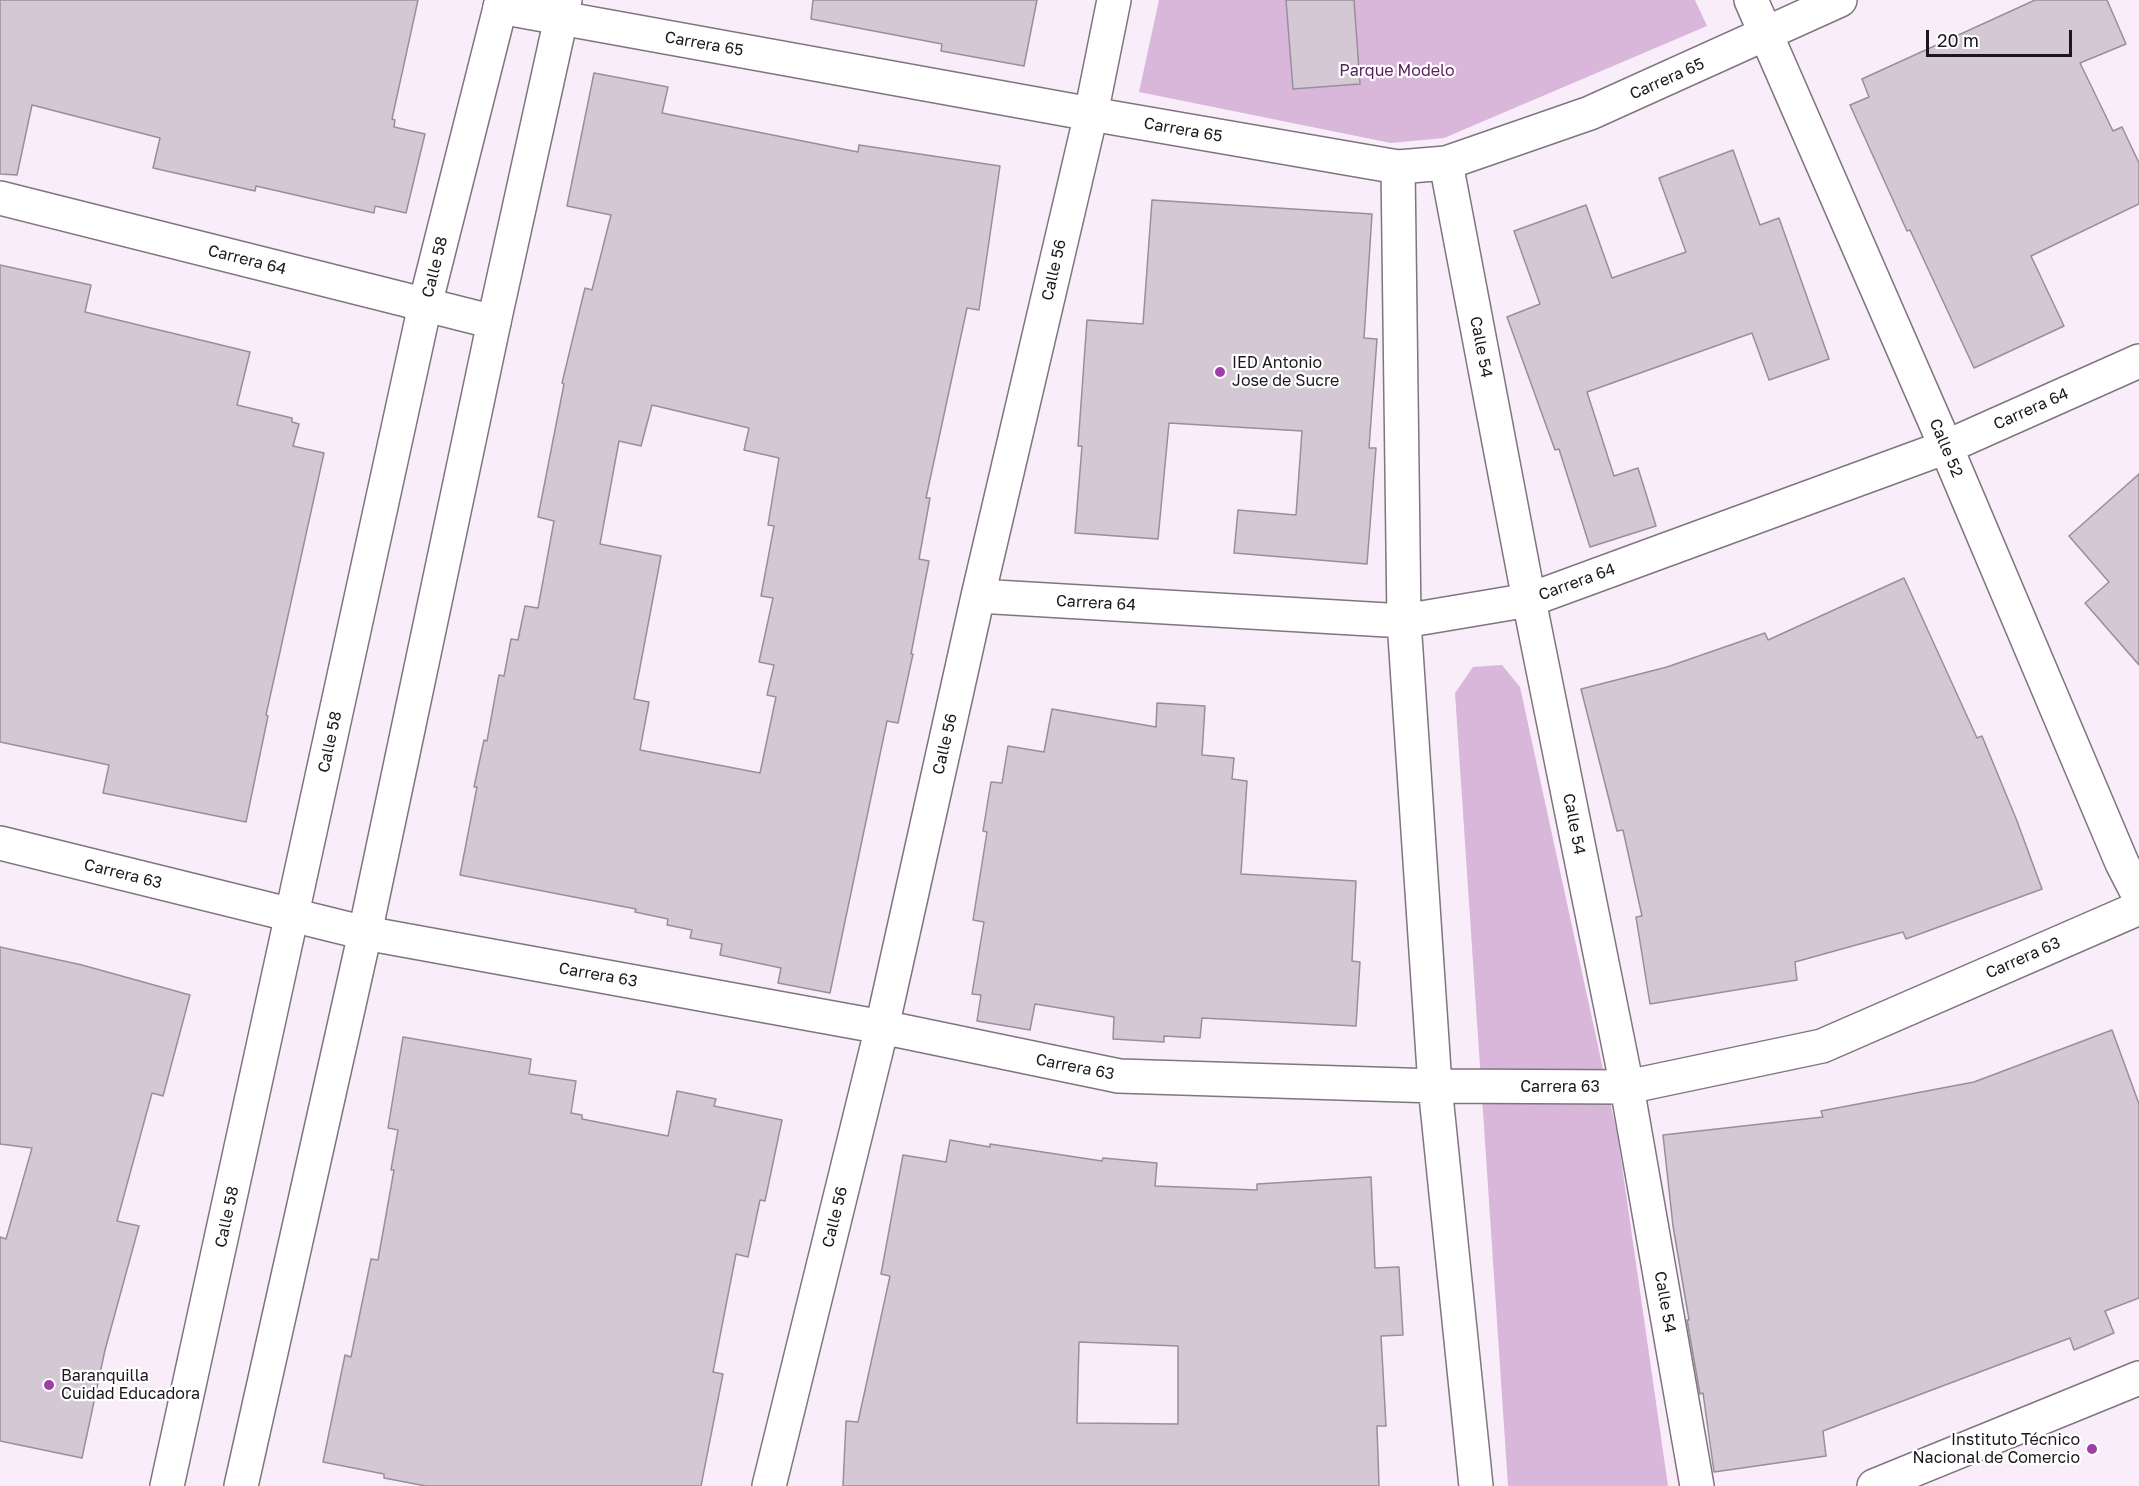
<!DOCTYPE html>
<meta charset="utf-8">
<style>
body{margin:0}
#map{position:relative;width:2139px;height:1486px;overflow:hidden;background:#f9edfa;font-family:"Golos Text",sans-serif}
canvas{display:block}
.scale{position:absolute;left:1926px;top:30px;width:146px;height:27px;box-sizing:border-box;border:3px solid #1b171c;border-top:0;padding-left:8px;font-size:18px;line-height:21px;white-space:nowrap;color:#1b171c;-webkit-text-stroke:4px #fff;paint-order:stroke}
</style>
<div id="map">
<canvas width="2139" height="1486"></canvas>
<div class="scale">20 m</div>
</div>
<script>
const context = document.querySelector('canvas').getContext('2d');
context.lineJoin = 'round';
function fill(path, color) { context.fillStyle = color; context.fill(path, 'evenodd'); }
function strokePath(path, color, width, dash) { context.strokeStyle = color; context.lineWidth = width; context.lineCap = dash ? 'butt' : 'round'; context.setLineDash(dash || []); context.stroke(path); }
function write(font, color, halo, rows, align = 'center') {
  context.font = font + ' "Golos Text",sans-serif'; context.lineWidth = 4.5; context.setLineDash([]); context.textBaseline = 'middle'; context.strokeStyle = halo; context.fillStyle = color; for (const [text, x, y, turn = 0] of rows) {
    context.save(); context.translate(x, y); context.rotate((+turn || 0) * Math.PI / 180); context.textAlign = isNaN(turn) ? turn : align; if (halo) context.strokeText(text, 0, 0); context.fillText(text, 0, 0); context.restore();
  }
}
const green = new Path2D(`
 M1159,0H1695L1707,26L1444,138L1391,143L1139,92Z
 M1502,665L1520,687L1618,1138L1668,1486H1508L1455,693L1473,667Z`);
const building = new Path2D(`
 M0,0H418L392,119L395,120L394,127L425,134L406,213L375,206L374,213L256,186L255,191L153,168L160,138L32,105L17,175L0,174Z
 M813,0H1037L1024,66L941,51L942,44L811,19Z
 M1286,0H1354L1360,84L1293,89Z
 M2035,0H2107L2126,44L2080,63L2113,131L2122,127L2139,163V204L2031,256L2064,326L1974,368L1910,230L1907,231L1850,105L1869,97L1862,79Z
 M594,73L668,87L662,113L858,152L859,145L1000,166L979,310L967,308L926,498H930L919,559L929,561L911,654H913L898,723L887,721L830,993L778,983L781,968L720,955L722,944L690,938L692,930L667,925L668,919L635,912L636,909L460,875L477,787H474L484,740L487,741L499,675L504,676L511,639L518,640L525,606L538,608L554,521L538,517L564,384L562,383L585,288L592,290L611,215L567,206ZM652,405L749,428L744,450L779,458L768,525L774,526L761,596L773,598L759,662L774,665L767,695L776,697L760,773L640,750L649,702L634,699L661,556L600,544L619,441L641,446Z
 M1733,150L1760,225L1779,218L1829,359L1769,380L1752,333L1587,392L1614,476L1638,468L1656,526L1590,547L1559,449L1555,450L1507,317L1540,304L1514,231L1586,205L1612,278L1686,252L1659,178Z
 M1152,200L1372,214L1364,338L1377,339L1369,448H1376L1367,564L1234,553L1238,510L1296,515L1302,431L1169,423L1158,539L1075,533L1082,446H1078L1087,320L1143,324Z
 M0,265L91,285L85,312L250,352L237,405L292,418V422L299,424L293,446L324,453L266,715L268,716L246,822L103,793L109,765L0,742Z
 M2139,474V665L2085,603L2109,582L2069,536Z
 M1904,578L1977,738L1982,736L2017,821L2042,889L1906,939L1903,932L1795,962L1797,980L1650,1004L1636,917L1642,916L1623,830L1617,831L1581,689L1667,667L1765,633L1768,640Z
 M1157,703L1205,706L1202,755L1234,758L1232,779L1247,781L1241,874L1356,881L1352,961L1360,962L1356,1026L1202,1018L1200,1038L1164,1036V1042L1113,1039L1114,1017L1035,1004L1030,1030L977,1021L981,995L972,994L984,922L973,920L987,832L983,831L991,782L1002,783L1008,746L1044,752L1052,709L1156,727Z
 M0,947L82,965L190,995L163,1096L152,1093L117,1221L139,1226L105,1350L82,1458L0,1441V1237L6,1239L32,1148L0,1144Z
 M2112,1030L2139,1104V1298L2105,1311L2114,1333L2074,1350L2070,1338L1823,1431L1826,1456L1714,1472L1703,1393L1700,1394L1687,1320H1689L1673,1226L1663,1135L1823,1117L1821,1111L1974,1082Z
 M403,1037L531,1059L529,1074L576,1081L571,1113L582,1115V1119L668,1136L677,1091L716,1099L714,1106L782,1120L765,1201L760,1200L748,1257L736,1254L713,1372L723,1374L701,1486H426L384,1478V1474L323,1462L345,1355L351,1357L371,1259L378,1260L394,1170H391L398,1130L388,1128Z
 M950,1140L990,1147V1144L1102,1161L1103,1158L1157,1163L1155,1186L1257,1190V1184L1371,1177L1375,1268L1399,1267L1403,1335L1381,1336L1386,1426H1377L1379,1486H843L846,1421L858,1422L890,1276L881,1274L903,1155L946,1162ZM1079,1342L1178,1346V1424L1077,1423Z`);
const street = new Path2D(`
 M1751,0L1946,447L2122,863L2139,896
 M500,7L1091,114L1398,167L1446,163L1590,113L1840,0
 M1446,163L1529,600L1627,1087L1697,1486
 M1398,167L1404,621L1435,1086L1476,1486
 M0,198L494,322
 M978,596L1404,621L1529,600L1946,447L2139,361
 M0,843L365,933L882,1027L1119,1076L1435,1086L1627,1087L1822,1046L2139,908
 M769,1486L882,1027L978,596L1091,114L1114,0
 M1874,1486L2139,1378`);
const secondary = new Path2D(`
 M167,1486L425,305L502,0
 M241,1486L365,933L494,322L565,0`);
const markers = [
 [1220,372,6,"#9e3fa7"],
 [49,1385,6,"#9e3fa7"],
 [2092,1449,6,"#9e3fa7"]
];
const streetNames = [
 ["Carrera 65",704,44,10],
 ["Carrera 65",1667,79,-24],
 ["Carrera 65",1183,130,10],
 ["Carrera 64",247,260,14],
 ["Calle 58",435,267,-76],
 ["Calle 56",1054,270,-77],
 ["Calle 54",1481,347,79],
 ["Carrera 64",2031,409,-24],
 ["Calle 52",1946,448,67],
 ["Carrera 64",1577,582,-20],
 ["Carrera 64",1096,603,3],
 ["Calle 58",330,742,-78],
 ["Calle 56",945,744,-77],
 ["Calle 54",1574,824,79],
 ["Carrera 63",123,874,14],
 ["Carrera 63",2023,958,-24],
 ["Carrera 63",598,975,10],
 ["Carrera 63",1075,1067,11],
 ["Carrera 63",1560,1087],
 ["Calle 58",227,1217,-78],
 ["Calle 56",835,1217,-76],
 ["Calle 54",1665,1302,80]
];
const parkNames = [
 ["Parque Modelo",1397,71]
];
const poiNames = [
 ["IED Antonio",1232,363],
 ["Jose de Sucre",1232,381],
 ["Baranquilla",61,1376],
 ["Cuidad Educadora",61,1394],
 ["Instituto Técnico",2080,1440,"right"],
 ["Nacional de Comercio",2080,1458,"right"]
];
fill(green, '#d9b7db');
fill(building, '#d4c8d4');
strokePath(building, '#998e99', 1.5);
strokePath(street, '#7f7480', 36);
strokePath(secondary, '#7f7480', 36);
strokePath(street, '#fff', 33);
strokePath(secondary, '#fff', 33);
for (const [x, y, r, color] of markers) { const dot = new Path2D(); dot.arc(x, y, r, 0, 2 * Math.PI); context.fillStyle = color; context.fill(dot); strokePath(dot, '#fff', 2); }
write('16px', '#1b171c', '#fff', streetNames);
write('16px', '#591e5f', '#fff', parkNames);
write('16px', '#1b171c', '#fff', poiNames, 'left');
</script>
